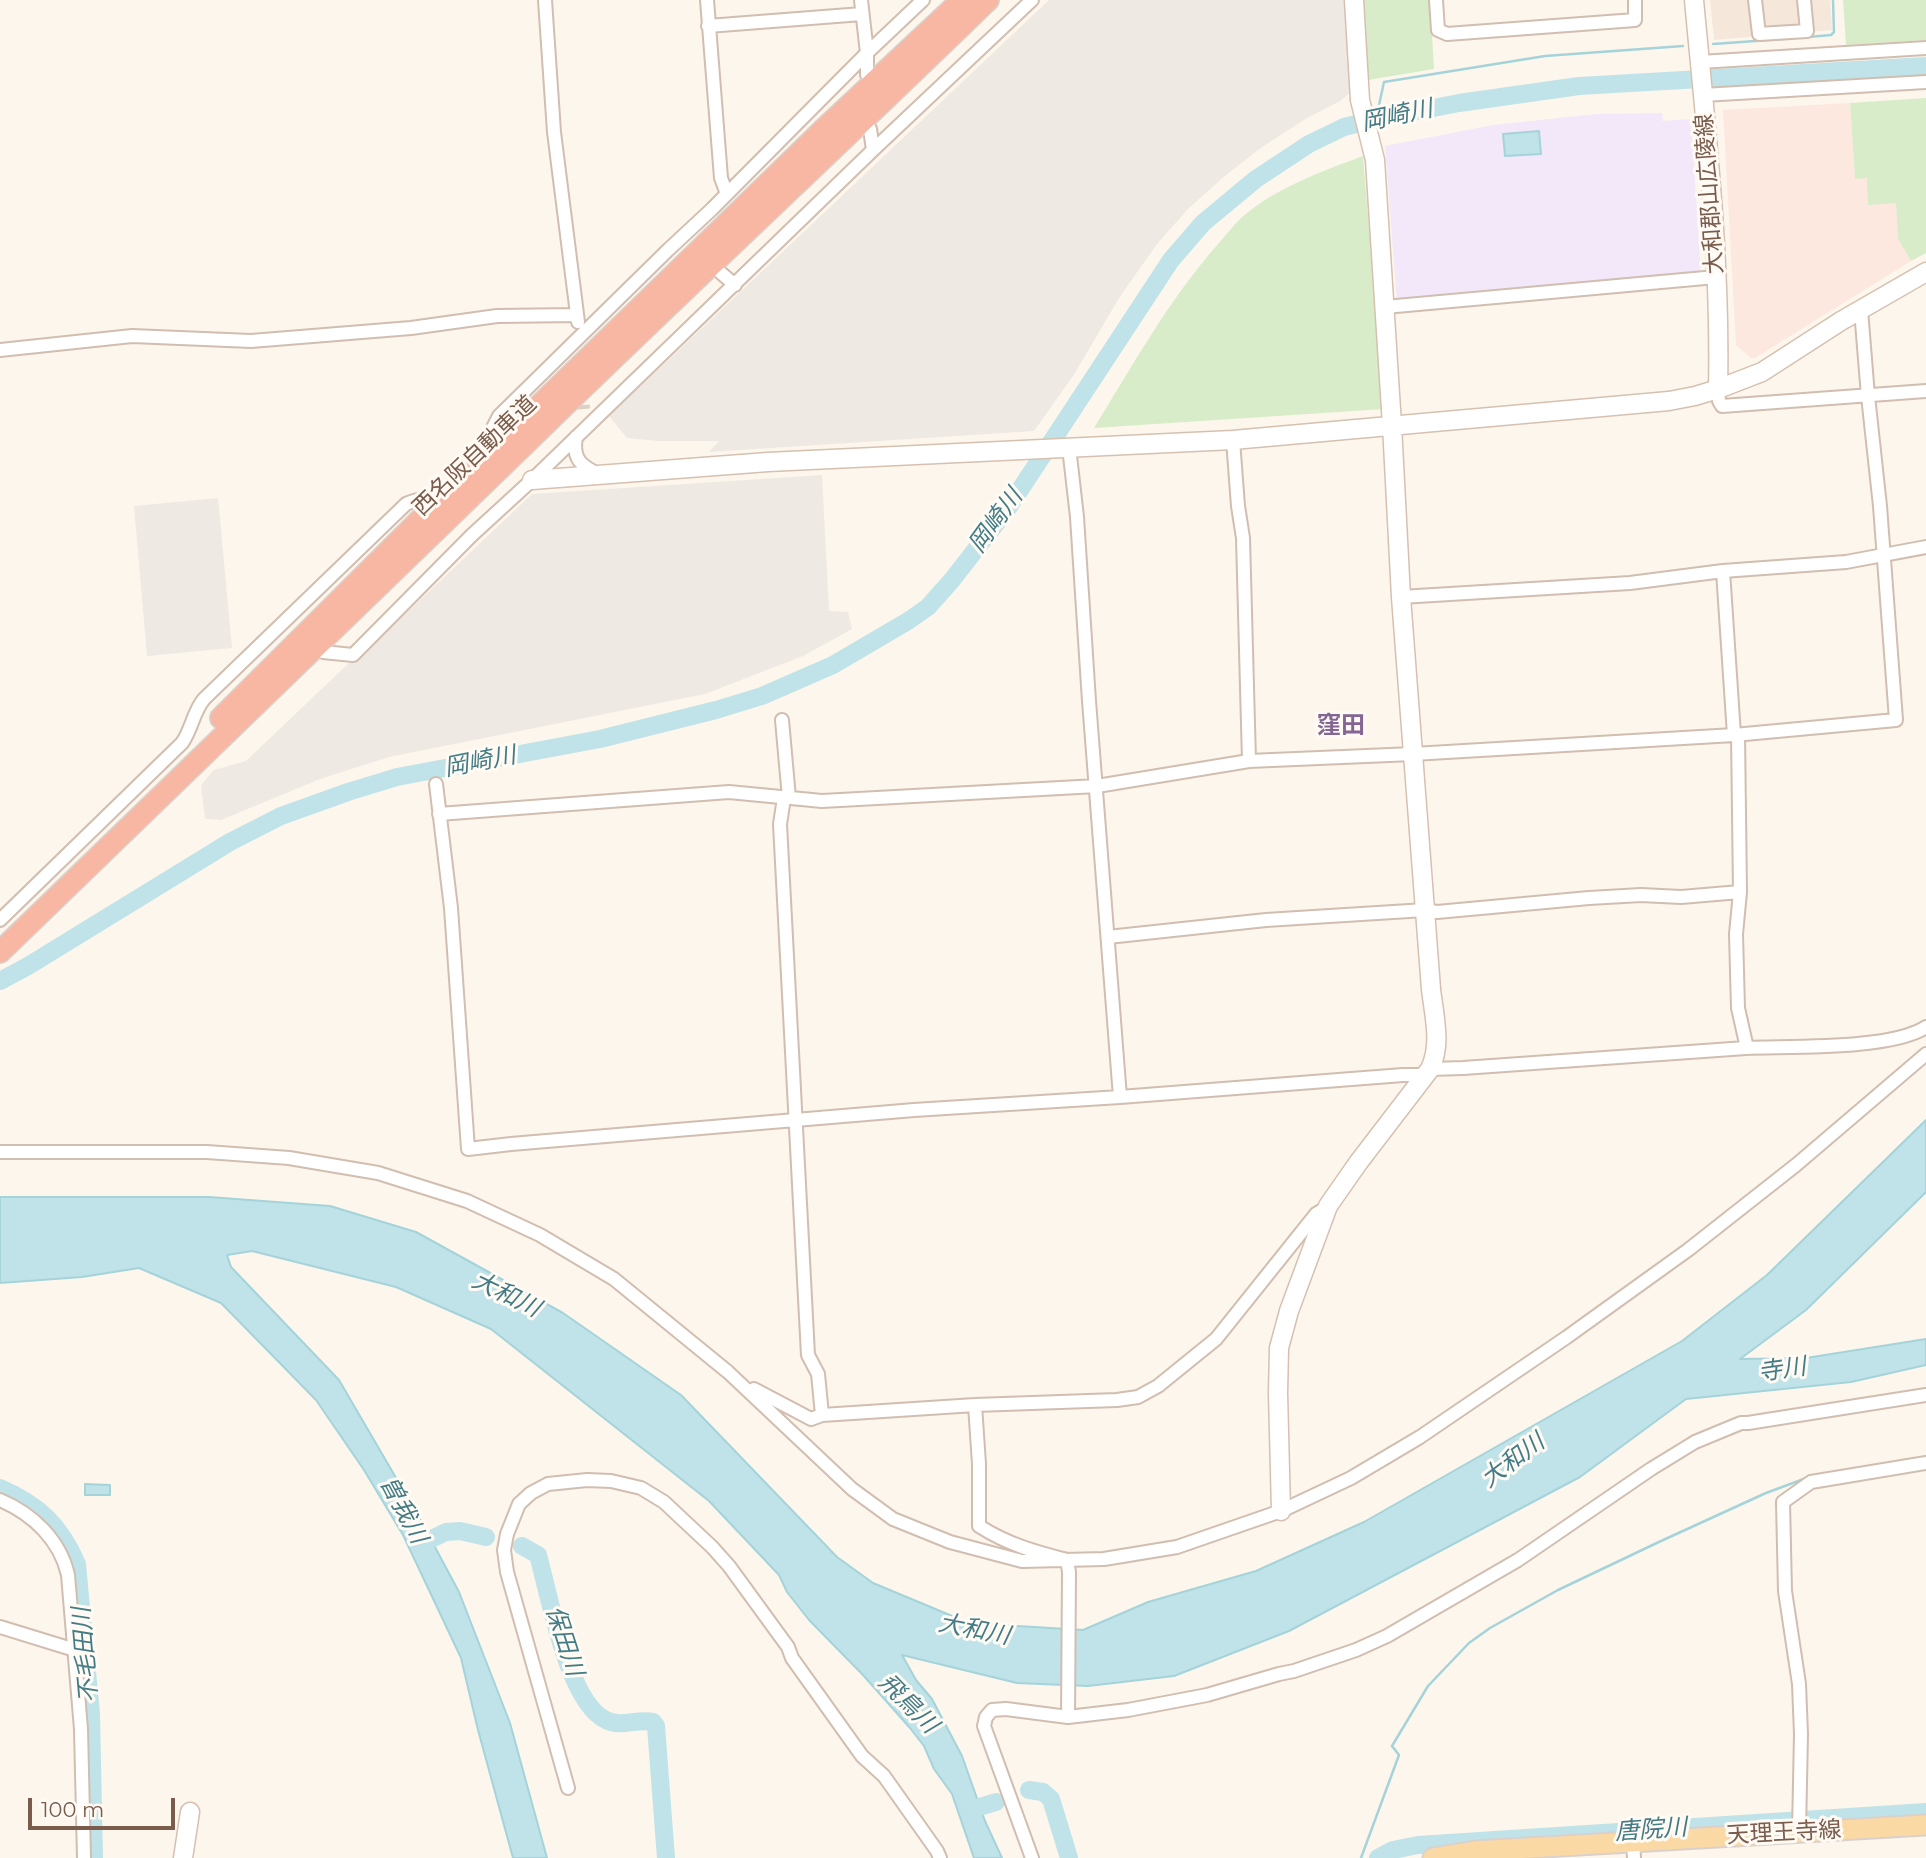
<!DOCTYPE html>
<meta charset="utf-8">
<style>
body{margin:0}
#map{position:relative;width:1926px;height:1858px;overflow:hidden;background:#fdf6ec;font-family:Montserrat,sans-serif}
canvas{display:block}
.scale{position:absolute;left:28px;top:1798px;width:147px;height:32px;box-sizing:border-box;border:4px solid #7a5c4d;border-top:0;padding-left:9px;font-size:21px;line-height:24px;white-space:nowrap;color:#7a5c4d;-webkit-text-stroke:5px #fffaf3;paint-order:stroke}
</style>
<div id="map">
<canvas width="1926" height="1858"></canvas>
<div class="scale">100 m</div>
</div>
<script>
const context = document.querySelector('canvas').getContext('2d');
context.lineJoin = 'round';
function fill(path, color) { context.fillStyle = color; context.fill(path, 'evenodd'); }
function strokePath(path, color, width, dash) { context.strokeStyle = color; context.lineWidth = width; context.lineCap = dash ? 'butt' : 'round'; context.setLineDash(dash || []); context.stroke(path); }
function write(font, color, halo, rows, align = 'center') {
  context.font = font + ' Montserrat,"Noto Sans JP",sans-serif'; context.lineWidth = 6; context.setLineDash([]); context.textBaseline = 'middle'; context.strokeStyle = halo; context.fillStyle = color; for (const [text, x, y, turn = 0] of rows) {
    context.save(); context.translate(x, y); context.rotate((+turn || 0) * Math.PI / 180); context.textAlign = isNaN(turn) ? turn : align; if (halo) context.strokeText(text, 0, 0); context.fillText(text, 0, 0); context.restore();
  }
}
const residential = new Path2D(`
 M1710,0H1830L1832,30L1714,40Z`);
const commercial = new Path2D(`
 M1850,103L1855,178H1867L1896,203L1898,239L1911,261L1755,358H1751L1736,345L1723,110Z`);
const industrial = new Path2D(`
 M1049,0H1344L1350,93L1340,101L1307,118L1262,147L1226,175L1189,208L1157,244L1119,298L1075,373L1034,431L709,452L719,441H658L627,438L609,416Z
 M822,475L829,611L848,612L852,629L803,656L705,694L389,757L320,779L221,820L205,819L201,785L214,770L246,761L352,660L349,656L365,652L532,494Z
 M218,498L232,648L147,656L134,506Z`);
const education = new Path2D(`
 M1662,113L1663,121L1691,119L1701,274L1397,303L1385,146L1493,125L1596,114Z`);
const green = new Path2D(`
 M1361,0H1430L1434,69L1368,80Z
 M1843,0H1926V40L1846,45Z
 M1926,98V253L1911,261L1898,239L1896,203L1868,205L1867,178L1855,179L1850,103Z
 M1363,156L1384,409L1094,428C1133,365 1169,299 1219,243C1226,235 1233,226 1240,219C1275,188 1320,172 1363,156Z`);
const water = new Path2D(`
 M1539,131L1541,154L1505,156L1503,134Z
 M1926,1120V1192L1806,1310L1740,1359L1806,1358L1926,1339V1365L1851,1382L1686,1399L1580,1477L1289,1631L1174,1676L1088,1686L1017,1683L902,1655L916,1680L932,1699L962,1756L985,1821L1002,1858H974L952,1794L934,1769L924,1746L910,1728L863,1675L809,1620L787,1592L779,1575L709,1501L491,1329L396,1287L252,1251L227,1255L231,1267L339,1380L420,1519L459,1592L510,1723L547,1858H513L478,1730L461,1658L403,1535L364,1470L316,1400L221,1303L139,1268L82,1277L0,1283V1197H209L330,1206L416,1232L563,1313L681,1395L837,1557L873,1583L969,1623L1083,1630L1148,1602L1256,1571L1364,1522L1682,1341L1767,1275Z
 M85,1484L110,1485V1495H85Z`);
const stream = new Path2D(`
 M1808,37L1831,35L1834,32L1833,0
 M1713,44L1784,39
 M1376,119L1384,82L1545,56L1683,46
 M1361,1858L1399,1755L1392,1746L1428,1686L1469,1643L1490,1628L1558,1590L1661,1541L1766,1493L1809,1477`);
const river = new Path2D(`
 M0,981L28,966L230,842L281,816L348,792L397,777L600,739L716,710L762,696L833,665L908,621L928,607L952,580L1008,508L1171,260L1203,223L1256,179L1309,144L1344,127L1376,119L1459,103L1579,86L1926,66
 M0,1488C39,1505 60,1525 77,1564L91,1714L94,1858
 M421,1544L446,1532L460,1531L486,1537
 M522,1546L538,1555C549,1594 568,1703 606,1720C621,1728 638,1718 653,1722L656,1726L666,1858
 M1029,1790L1043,1792L1051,1799L1069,1858
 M973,1809L996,1802
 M1378,1858L1393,1850L1418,1845L1926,1812`);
const streetTunnel = new Path2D(`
 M582,387L584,409`);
const street = new Path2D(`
 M545,0L554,132L578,322
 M707,0L721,178L727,194
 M861,0L867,53V75
 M1436,0L1438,30L1447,34L1635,20V0
 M1755,0L1759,34L1807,31L1804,0
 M708,26L862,14
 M1700,62L1926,48
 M1703,95L1926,82
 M870,129L873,150
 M721,273L735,285
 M1385,307L1716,277
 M0,350L132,336L251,341L411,328L497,316L577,315
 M1718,389L1719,401L1722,406L1926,391
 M576,437C572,459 581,466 600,475
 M1233,440L1238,506L1243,538L1249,761
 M1069,447L1077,517L1089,701L1120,1097
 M478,457L499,416L668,250L712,209L867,53L923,0
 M1723,571L1734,735
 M1401,597L1630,583L1723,571L1846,562L1926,547
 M323,652L353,655L472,535L532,480L873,150L1032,0
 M782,720L789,798
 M1738,734L1740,892L1736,934L1738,1008L1747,1048
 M436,784L451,908L468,1149L511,1144L914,1110L1120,1097L1403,1075H1424
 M784,798L780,824L808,1355L818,1374L822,1415
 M439,814L729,792L822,801L1097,786L1249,761L1413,754L1734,735L1896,720L1880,506L1868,396L1861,310
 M0,920L182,743C192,729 193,712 204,699L406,504C418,498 431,499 443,492
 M1108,937L1266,920L1425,910L1437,912L1589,898L1641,895L1681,897L1740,892
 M1430,1069L1463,1068C1557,1062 1652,1054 1746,1048C1791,1046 1891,1050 1926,1027
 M0,1152H207L289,1158L378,1173L467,1201L540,1235L614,1279L728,1372L852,1489L893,1519L950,1542L1022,1561L1104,1559L1177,1547L1281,1511L1351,1478L1420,1437L1567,1337L1688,1250L1796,1165L1926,1054
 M754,1389L811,1419L822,1415L975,1405L1117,1400L1138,1397L1158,1386L1216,1339L1316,1214L1328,1207
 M975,1405L979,1464V1526C1007,1544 1035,1552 1067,1560L1069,1572L1068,1717
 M0,1500C33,1514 60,1540 68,1575L81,1729L84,1858
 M0,1627L75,1650
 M568,1788L507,1572L504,1550L507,1534L519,1504L531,1493L548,1484L587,1480L611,1481L641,1488L664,1502L712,1547L729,1566L788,1647L792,1658L862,1756L884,1776L937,1851L940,1858
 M1799,1831L1801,1734L1799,1684L1785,1591L1783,1502L1811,1482L1926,1463
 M1633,1841L1634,1858
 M1032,1858L984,1726L986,1717L992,1710L1006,1709L1068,1717L1128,1710L1207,1695L1279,1674L1294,1671L1356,1650L1387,1636L1518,1560L1651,1469L1695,1442L1741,1423H1748L1926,1395`);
const secondary = new Path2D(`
 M1694,0C1706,129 1721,259 1718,389
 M532,480L768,462L1233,440L1669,401L1695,396L1718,389L1762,372L1841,321L1926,272
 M1281,1511L1278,1393L1279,1348L1289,1311L1328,1206L1358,1163L1430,1069C1442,1044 1434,1016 1431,989L1401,597L1392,425L1375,160L1360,100L1354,0
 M183,1858L190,1812`);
const primary = new Path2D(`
 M1433,1858L1475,1851L1926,1825`);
const highway = new Path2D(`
 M512,432L825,128L962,0
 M525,444C678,294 835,149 988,0
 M221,718L418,522
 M0,952L429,537`);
const highwayBridge = new Path2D(`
 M418,522L512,432
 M429,537L525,444`);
const streetNames = [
 ["大和郡山広陵線",1710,194,-94],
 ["西名阪自動車道",475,456,-44],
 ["天理王寺線",1784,1833,-3]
];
const waterNames = [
 ["岡崎川",1397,116,-12],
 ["岡崎川",996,521,-54],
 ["岡崎川",480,762,-11],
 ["大和川",506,1295,26],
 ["寺川",1782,1370,-8],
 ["大和川",1513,1461,-37],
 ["曽我川",403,1510,62],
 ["大和川",974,1630,11],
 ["保田川",564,1641,72],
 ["不毛田川",86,1655,-95],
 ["飛鳥川",908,1704,45],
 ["唐院川",1651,1830,-4]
];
const neighbourhoodNames = [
 ["窪田",1341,726]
];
fill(residential, '#f5e8da');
fill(commercial, '#fde8e0');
fill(industrial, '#efe9e4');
fill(education, '#f3e8fa');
fill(green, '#d8ecc9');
fill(water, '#bfe3e8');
strokePath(water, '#a5d3da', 2);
strokePath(stream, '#a5d3da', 2.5);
strokePath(river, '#bfe3e8', 18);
strokePath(streetTunnel, '#dcd0c4', 12, [12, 6]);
strokePath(street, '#d1beb0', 16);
strokePath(secondary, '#d6c0b0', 21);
strokePath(primary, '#dad1cd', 23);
strokePath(highway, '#dad1cd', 24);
strokePath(street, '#fff', 12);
strokePath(secondary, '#fff', 18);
strokePath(primary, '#fbd9a5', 19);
strokePath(highway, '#f7b7a3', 21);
strokePath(highwayBridge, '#dad1cd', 24, []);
strokePath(highwayBridge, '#f7b7a3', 21);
write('23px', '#7a5c4d', '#fffaf3', streetNames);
write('italic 24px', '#437c86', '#fffaf3', waterNames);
write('bold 24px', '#846695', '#fffaf3', neighbourhoodNames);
</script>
